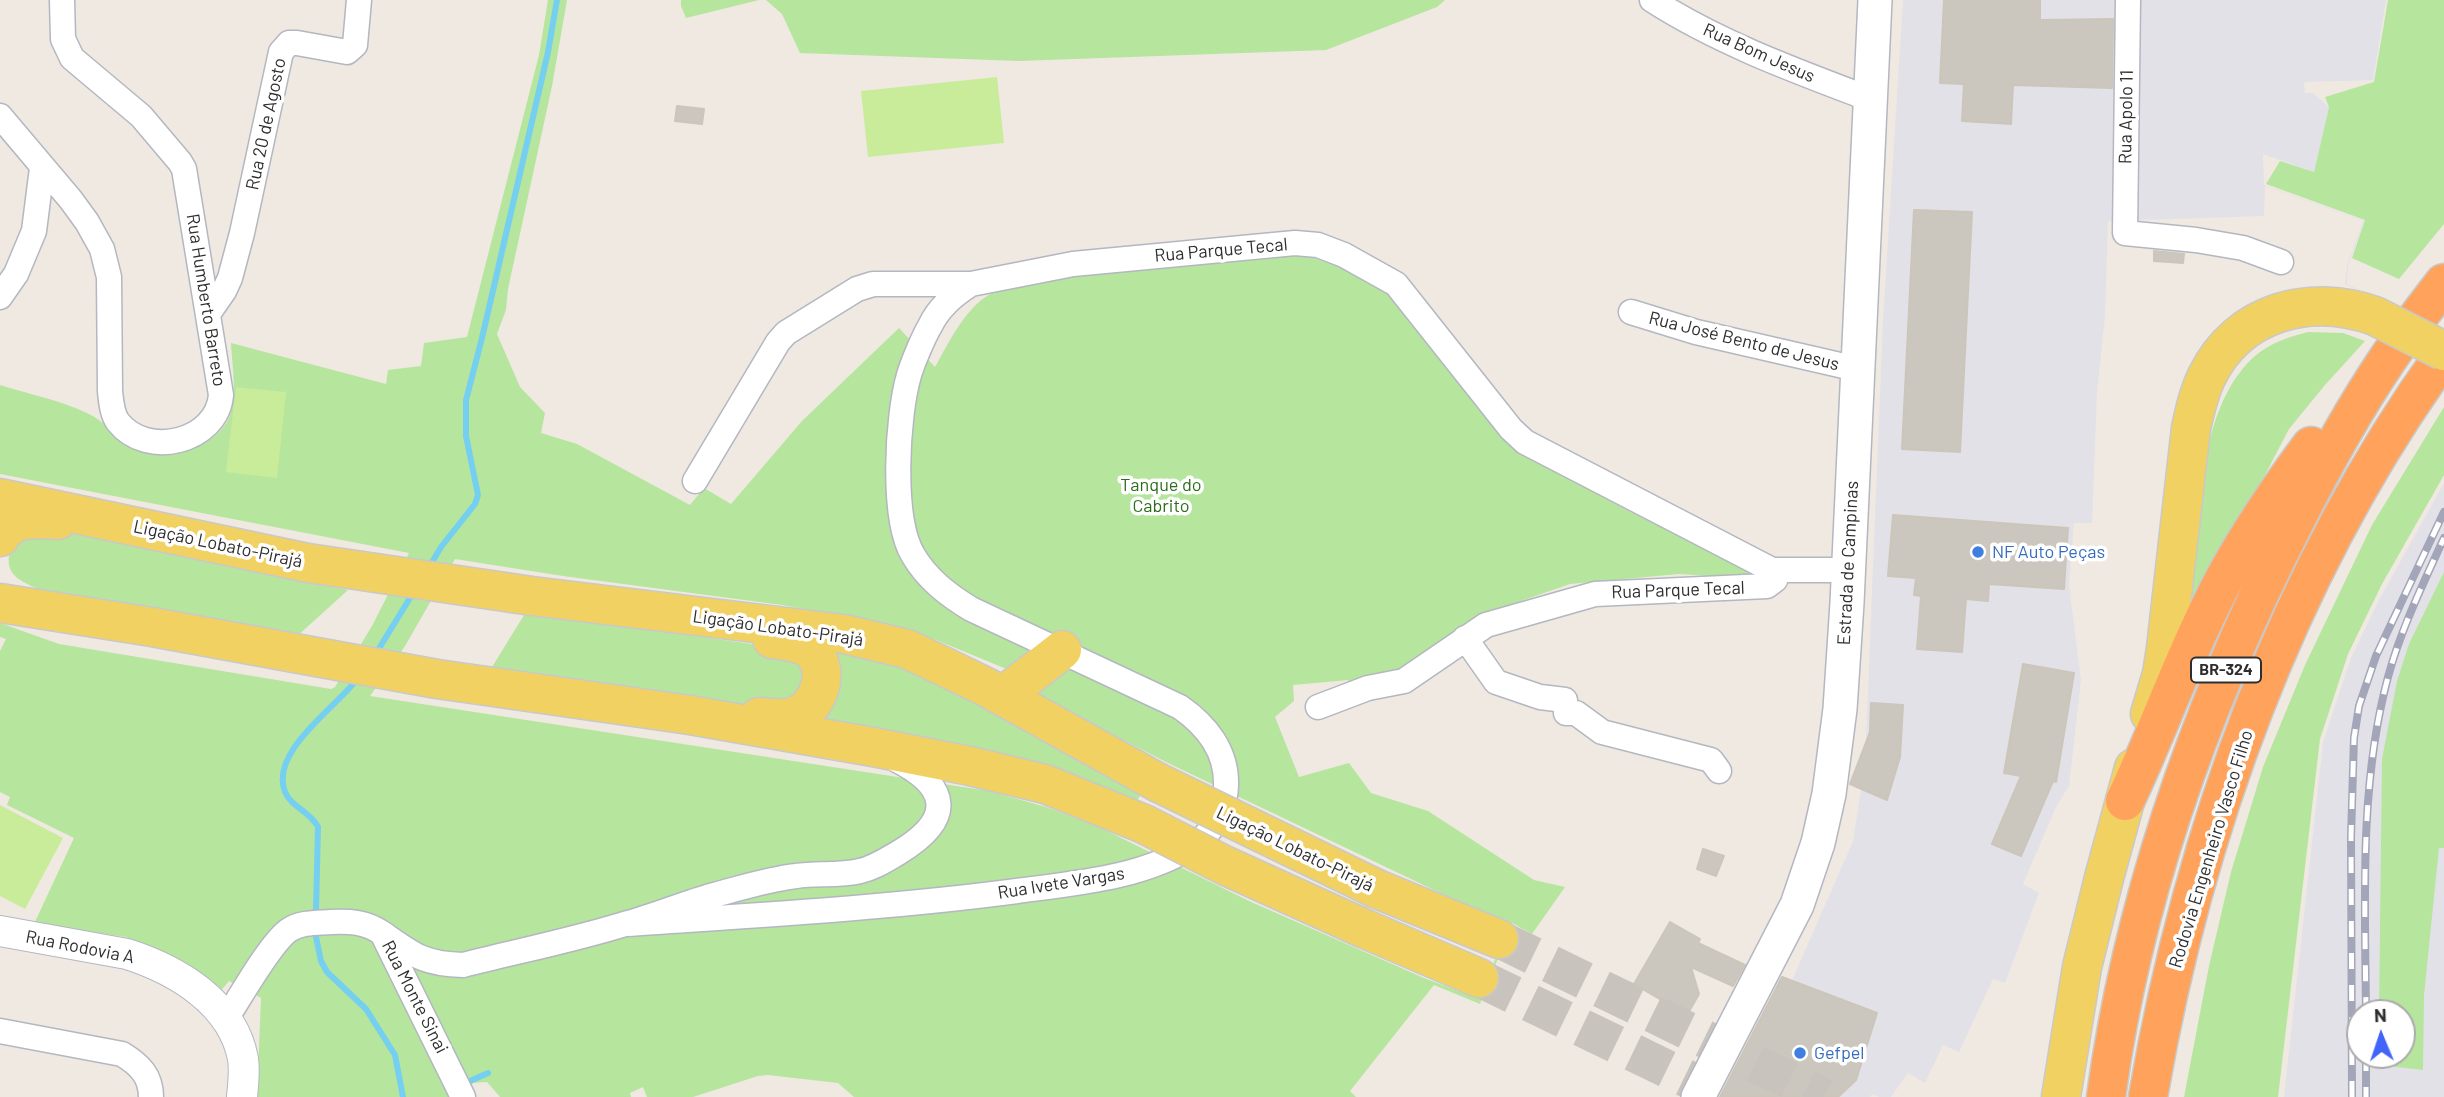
<!DOCTYPE html>
<meta charset="utf-8">
<style>
body{margin:0}
#map{position:relative;width:2444px;height:1097px;overflow:hidden;background:#efe9e1;font-family:Barlow,sans-serif}
canvas{display:block}
.north{position:absolute;left:2346px;top:999px;width:70px;height:70px;box-sizing:border-box;background:#fff;border:2px solid #ababab;border-radius:50%;rotate:358deg;font-size:19px;font-weight:700;line-height:28px;text-align:center;color:#2e2e2e}
.north::after{content:'';display:block;margin:auto;width:24px;height:32px;background:#4264fb;clip-path:polygon(50% 0,100% 100%,50% 72%,0 100%)}
</style>
<div id="map">
<canvas width="2444" height="1097"></canvas>
<div class="north">N</div>
</div>
<script>
const context = document.querySelector('canvas').getContext('2d');
context.lineJoin = 'round';
function fill(path, color) { context.fillStyle = color; context.fill(path, 'evenodd'); }
function strokePath(path, color, width, dash) { context.strokeStyle = color; context.lineWidth = width; context.lineCap = dash ? 'butt' : 'round'; context.setLineDash(dash || []); context.stroke(path); }
function write(font, color, halo, rows, align = 'center') {
  context.font = font + ' Barlow,sans-serif'; context.lineWidth = 7; context.setLineDash([]); context.textBaseline = 'middle'; context.strokeStyle = halo; context.fillStyle = color; for (const [text, x, y, turn = 0] of rows) {
    context.save(); context.translate(x, y); context.rotate((+turn || 0) * Math.PI / 180); context.textAlign = isNaN(turn) ? turn : align; if (halo) context.strokeText(text, 0, 0); context.fillText(text, 0, 0); context.restore();
  }
}
const industrial = new Path2D(`
 M1903,0H2386L2373,80L2304,82L2305,93H2313L2329,107L2314,172L2263,154L2264,185L2364,221L2348,266L2347,284L2444,332L2345,284L2347,266L2363,221L2265,186L2264,216L2108,221L2105,316L2097,392L2092,523H2074L2069,585L2081,680L2069,786L2056,807L2023,884L2039,893L2005,983L1993,979L1959,1052L1943,1045L1925,1083L1908,1073L1891,1097H1879L1872,1094L1870,1097H1731L1783,1001L1853,841L1865,765L1883,320Z
 M2444,483V1097H2284L2323,742L2351,658L2379,600ZM2360,1013H2402V1055H2360Z`);
const green = new Path2D(`
 M548,0H567L552,86L508,289L506,310L497,334L520,387L545,413L541,433L577,444L690,505L704,488L731,504L802,421L899,328L935,367C951,339 967,303 998,290C1007,286 1016,284 1025,281L1281,254L1311,257L1346,269L1386,291L1509,445L1623,508L1750,571L1748,576L1742,578L1679,574L1570,584L1492,611L1394,672L1350,686L1348,680L1293,685L1294,701L1275,717L1299,777L1349,763L1371,793L1428,811L1534,880L1565,887L1532,934L1512,923L1480,1004L1434,985L1350,1091L1356,1097H854L838,1083L768,1075L758,1076L693,1097H647L643,1087L630,1093L631,1097H500L487,1082L473,1083L463,1097H257L261,998L229,981L219,993L188,968L126,937L34,924L74,838L7,805L10,797L0,792V651L6,639L0,637V623L59,644L331,689L335,687L372,626L409,553L0,474V385C28,394 60,400 87,413C103,420 115,436 131,444C142,449 155,455 167,455C189,454 220,439 229,418C238,396 232,366 231,343L386,384L388,370L421,366L424,343L467,337L539,55ZM455,559L563,576L782,605L875,622L936,640L1009,670L1045,700L1168,763L1457,901L1510,923L1479,999L1424,978L1249,901L1099,827L1046,807L989,791L370,696L405,646Z
 M681,0H759L686,18L681,6Z
 M766,0H1445L1437,7L1326,50L1018,61L800,53L782,14Z
 M2388,0H2444V224L2399,279L2352,258L2365,220L2266,184L2280,161L2314,172L2329,107L2325,97L2374,82Z
 M2308,332L2343,333L2365,341L2325,385L2289,429L2218,565L2178,653C2183,616 2188,578 2193,541C2201,483 2207,398 2255,356C2270,343 2289,337 2308,332Z
 M2444,407V475L2382,584L2348,654L2320,739L2278,1097H2184L2209,966L2231,872L2263,767L2305,665L2372,525Z
 M66,533L182,554L348,590L295,638L41,590C13,579 0,570 15,539Z
 M2444,572V848H2439L2424,995L2423,1070L2379,1065V1055H2402V1013H2379L2382,759L2397,681L2409,644Z
 M526,612L773,647L800,657L806,693L759,707L492,667Z
 M820,645L853,649L937,679L1143,790L1135,805L810,727Z`);
const pitch = new Path2D(`
 M997,77L1004,143L868,157L861,91Z
 M236,387L286,392L277,478L226,472Z
 M0,805L63,838L25,909L0,896Z`);
const stream = new Path2D(`
 M428,569L441,547L475,504L478,495L466,436V400L482,338L548,52L557,0
 M375,655L413,593
 M316,910L318,827C310,811 291,807 285,792C269,751 338,706 358,678
 M316,937L321,961L327,972L366,1009L395,1055L403,1097
 M470,1081L488,1073`);
const building = new Path2D(`
 M1944,0H2040V20L2113,19L2112,88L2013,85L2011,124L1962,121L1964,84L1940,83Z
 M677,106L704,109L702,124L675,121Z
 M1914,210L1972,212L1960,452L1902,449Z
 M2154,251L2184,254L2183,263L2154,261Z
 M1893,515L2068,528L2064,589L1989,584L1988,601L1966,599L1962,652L1917,649L1921,596L1914,595L1916,578L1888,576Z
 M2023,664L2074,673L2056,782L2053,781L2021,856L1992,844L2021,776L2004,773Z
 M1871,703L1903,705L1900,757L1887,800L1850,784L1870,732Z
 M1703,849L1724,856L1716,876L1697,869Z
 M1670,922L1700,939L1698,943L1745,965L1733,986L1691,967L1699,994L1687,1015L1634,984Z
 M1782,977L1877,1013L1856,1080L1838,1097H1720Z`);
const primaryTunnel = new Path2D(`
 M1499,939L1824,1097
 M1479,978L1725,1097`);
const minor = new Path2D(`
 M1652,0C1719,43 1796,71 1870,99
 M2128,0L2125,233L2196,240L2243,248L2281,262
 M0,116L71,200L87,222L102,249L109,277L110,391C111,401 112,414 118,422C147,459 217,442 221,395L184,169L180,162L141,116L72,58L63,39L62,0
 M0,297L16,274L34,231L42,168
 M1631,312L1696,332L1857,369
 M208,314L224,291L230,278L242,233L281,52L289,43H297L347,52L355,45L359,0
 M695,481L778,342L786,333L857,289L873,284H971L1073,264L1295,243L1318,245L1344,255L1396,284L1511,429L1525,442L1772,570H1849
 M1465,638L1496,682L1540,697L1565,700L1566,713H1576L1602,732L1711,760L1719,771
 M1318,707L1368,688L1404,681L1486,625L1595,594L1767,586L1775,580L1772,570
 M626,924C757,915 888,908 1017,891C1077,883 1144,878 1196,844C1213,832 1226,806 1226,785C1227,751 1206,725 1180,707L971,609C948,595 927,579 913,555C891,518 897,416 909,375C913,362 923,338 930,326C939,307 954,295 971,284
 M382,933C414,955 423,964 463,965C518,951 574,940 628,923C657,915 685,903 714,895C741,888 769,879 796,876C817,873 839,876 860,871C874,868 886,860 898,853C953,820 952,788 895,759
 M226,1019C239,999 271,942 289,930C301,922 316,923 331,922C350,921 366,922 382,933L463,1097
 M0,1031L122,1054C140,1065 151,1076 151,1097`);
const tertiary = new Path2D(`
 M0,931L127,954C177,970 233,1003 243,1059C245,1071 243,1085 242,1097`);
const secondary = new Path2D(`
 M1698,1097L1797,905L1818,843L1829,794L1840,709L1847,603L1875,0`);
const primary = new Path2D(`
 M0,498L308,563L532,596L844,634L907,649L947,668L986,687L1157,782
 M0,537C13,515 36,519 58,520
 M0,603L152,627L437,679L690,715L873,747L970,766L1045,784L1144,824
 M1003,696L1062,650
 M2150,714L2162,674L2166,648L2191,428C2195,410 2199,392 2207,376C2239,311 2310,293 2375,316
 M759,717C771,717 785,721 797,715C821,705 831,667 810,649C800,642 784,641 772,639
 M1377,889L1499,939
 M1365,929L1479,978
 M2061,1097L2082,967L2104,878L2134,768`);
const motorway = new Path2D(`
 M2125,801C2155,738 2178,672 2209,609C2236,552 2273,497 2311,446
 M2106,1097C2133,897 2202,704 2293,525C2321,469 2352,412 2387,360C2405,333 2425,308 2444,283
 M2148,1097C2193,834 2287,572 2444,355`);
const rail = new Path2D(`
 M2366,1013C2365,902 2359,785 2388,677C2401,629 2423,584 2444,538
 M2366,1055V1097
 M2352,1097L2351,837L2354,738L2359,706L2376,656L2444,512`);
const primaryBridge = new Path2D(`
 M2375,316L2444,351
 M1157,782L1377,889
 M1144,824L1224,865L1365,929`);
const markers = [
 [1978,552,7,"#3f7fe0"],
 [1800,1053,7,"#3f7fe0"]
];
const shields = [
 [2226,670,70]
];
const shieldNames = [
 ["BR-324",2226,670]
];
const streetNames = [
 ["Rua Bom Jesus",1759,53,24],
 ["Rua Apolo 11",2126,117,-89],
 ["Rua 20 de Agosto",266,124,-78],
 ["Rua Parque Tecal",1221,250,-5],
 ["Rua Humberto Barreto",206,300,81],
 ["Rua José Bento de Jesus",1744,341,14],
 ["Ligação Lobato-Pirajá",218,544,12],
 ["Estrada de Campinas",1848,563,-87],
 ["Rua Parque Tecal",1678,590,-2],
 ["Ligação Lobato-Pirajá",778,628,8],
 ["Ligação Lobato-Pirajá",1295,849,26],
 ["Rodovia Engenheiro Vasco Filho",2211,849,-73],
 ["Rua Ivete Vargas",1061,883,-9],
 ["Rua Rodovia A",80,947,11],
 ["Rua Monte Sinai",415,997,63]
];
const parkNames = [
 ["Tanque do",1161,485],
 ["Cabrito",1161,506]
];
const shopNames = [
 ["NF Auto Peças",1992,552],
 ["Gefpel",1814,1053]
];
fill(industrial, '#e3e1e8');
fill(green, '#b6e59e');
fill(pitch, '#c9ec9a');
strokePath(stream, '#75cff0', 6);
fill(building, '#cbc7bf');
strokePath(building, '#cbc5ba', 2);
strokePath(primaryTunnel, '#c8c4bd', 38, [38, 19]);
strokePath(minor, '#b4b7c1', 27);
strokePath(tertiary, '#b4b7c1', 32);
strokePath(secondary, '#b4b7c1', 36);
strokePath(primary, '#c9c9c9', 41);
strokePath(motorway, '#c9c9c9', 41);
strokePath(minor, '#fff', 24);
strokePath(tertiary, '#fff', 30);
strokePath(secondary, '#fff', 33);
strokePath(primary, '#f2d163', 38);
strokePath(motorway, '#ffa35c', 38);
strokePath(rail, '#a3a6b8', 8);
strokePath(rail, '#fff', 5, [16]);
strokePath(primaryBridge, '#c9c9c9', 41, []);
strokePath(primaryBridge, '#f2d163', 38);
for (const [x, y, r, color] of markers) { const dot = new Path2D(); dot.arc(x, y, r, 0, 2 * Math.PI); context.fillStyle = color; context.fill(dot); strokePath(dot, '#fff', 2.5); }
for (const [x, y, w] of shields) { const box = new Path2D(); box.roundRect(x - w / 2, y - 12.5, w, 25, 5); context.fillStyle = '#fff'; context.fill(box); strokePath(box, '#2e2e2e', 2); }
write('bold 16px', '#2e2e2e', null, shieldNames);
write('18px', '#2e2e2e', '#fff', streetNames);
write('18px', '#2c6e1b', '#fff', parkNames);
write('18px', '#366cbe', '#fff', shopNames, 'left');
</script>
